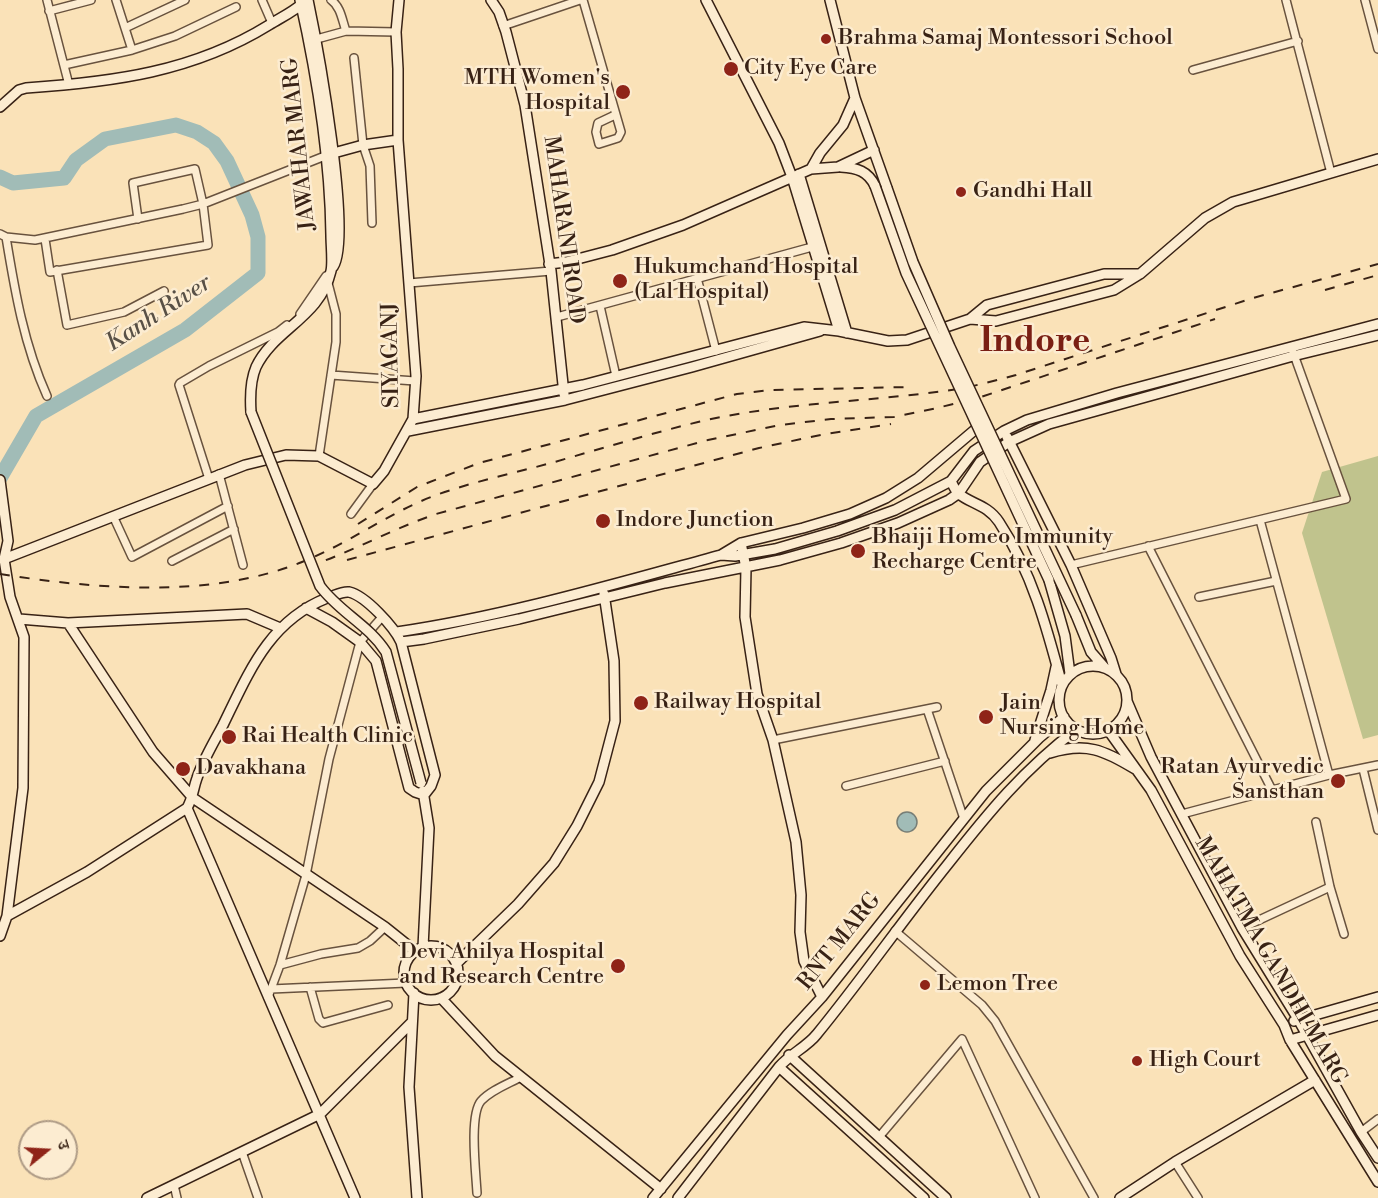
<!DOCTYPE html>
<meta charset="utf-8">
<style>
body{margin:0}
#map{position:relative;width:1378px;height:1198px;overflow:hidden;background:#fae2b8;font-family:"Libre Bodoni","Noto Serif Devanagari",serif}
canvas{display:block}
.north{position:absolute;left:18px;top:1120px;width:60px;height:60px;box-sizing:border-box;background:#fcecd1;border:2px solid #ae9b86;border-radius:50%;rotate:72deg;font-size:16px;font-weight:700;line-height:24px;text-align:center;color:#382215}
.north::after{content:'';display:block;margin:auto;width:21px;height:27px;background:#8f2418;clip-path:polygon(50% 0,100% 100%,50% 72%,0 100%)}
</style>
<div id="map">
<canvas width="1378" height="1198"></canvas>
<div class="north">उ</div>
</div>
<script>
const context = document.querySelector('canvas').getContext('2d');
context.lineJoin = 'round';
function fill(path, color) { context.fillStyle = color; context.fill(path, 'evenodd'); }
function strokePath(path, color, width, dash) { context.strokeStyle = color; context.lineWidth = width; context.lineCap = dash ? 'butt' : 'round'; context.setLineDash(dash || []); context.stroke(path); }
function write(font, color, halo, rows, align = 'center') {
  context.font = font + ' "Libre Bodoni",serif'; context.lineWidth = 5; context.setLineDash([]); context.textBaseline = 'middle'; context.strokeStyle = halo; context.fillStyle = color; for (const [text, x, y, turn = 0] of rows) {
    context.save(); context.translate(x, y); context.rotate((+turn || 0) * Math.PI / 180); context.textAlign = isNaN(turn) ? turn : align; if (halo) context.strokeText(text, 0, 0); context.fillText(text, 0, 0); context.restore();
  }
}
const green = new Path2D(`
 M1378,456V735L1363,739L1302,533L1322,472Z`);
const water = new Path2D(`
 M897 822a10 10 0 1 1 20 0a10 10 0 1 1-20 0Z`);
const river = new Path2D(`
 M0,177L13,183L64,178L76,160L105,139L176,125L197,132L214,143L227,161L252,215L258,237V273L185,330L36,416L0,478`);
const street = new Path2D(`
 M47,0L69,85
 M116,0L132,50
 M262,0L272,23
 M331,0C341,7 342,20 346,31
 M583,0L621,132L618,138L599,144L596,132L598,123L615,115
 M1286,0L1331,173
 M1365,0L1378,49
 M49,11L91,0
 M503,26L580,0
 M125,28L185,0
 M313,40L346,31L396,32
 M354,58L363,145L370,166L372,223
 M64,65L132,50L175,36L236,7
 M1193,70L1298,41
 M0,234L6,237L35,240L183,209L203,204L325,156
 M6,237C15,292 24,345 47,396
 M45,239L50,272L208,245L203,204L195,169L133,183L138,219
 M57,270L67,325L124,312L164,291
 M697,278L716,351
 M409,283L551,271
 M600,306L616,376
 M300,314L326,276
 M557,317L812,247
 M331,375L415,381
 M319,456L336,342V314L328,283
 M219,474L243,565
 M209,479L179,385L180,383L209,366L278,332L287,325
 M351,514L373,484
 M114,518L132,557L228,506
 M1260,520L1329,775
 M1148,546L1272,790
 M172,561L234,529
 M1071,565L1346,499L1293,352
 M1199,597L1276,581
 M927,709L964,819
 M773,740L937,707
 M1363,769L1378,830
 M846,786L945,761
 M1182,814L1329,775L1378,765
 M1316,822L1330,887L1344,934
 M1242,928L1330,887
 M895,931L982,1005L995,1021L1094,1198
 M280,965L321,954L358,948L370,941L385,927
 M310,987L319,1019L323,1023L388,1005
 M271,989L406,983
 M268,997L280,965L306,875L329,759L360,642L382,617
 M1361,1132L1378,1119
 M879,1137L962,1039L1035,1198
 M242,1152L258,1198
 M1175,1162L1198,1198
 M174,1185L177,1198
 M477,1193C476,1173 469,1115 481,1101C491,1090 508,1084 521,1077`);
const secondary = new Path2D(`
 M308,0C316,38 355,246 332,268
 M491,0L499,12L506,32L525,105L551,271L564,394
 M706,0L779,143L792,177L839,331
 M830,0L855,98L887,188
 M0,107L19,90L26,88C113,82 193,72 269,25C280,18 295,11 304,2
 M330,154L363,145L398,140
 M841,167C857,168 868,171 875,186
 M811,169L820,153L843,125L855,98
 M799,174L847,333
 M549,264L566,262L612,250L683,225L811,169L838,167L874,150
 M970,319L996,321L1114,290L1140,274L1205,218L1233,202L1378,159
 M251,412C250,397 250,381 256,367C274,329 320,318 331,271C333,263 331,245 331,235C330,157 317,76 300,0
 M413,419L583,385L804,327L839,331L888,341L907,340L970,319L987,305L1104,274H1140
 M408,431L565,400L692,367L820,331
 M1007,437L1071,565L1111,658L1116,674
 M0,480L8,541L4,559L10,597L24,637L23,788L7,916L0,936
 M951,481C953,485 955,490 958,493C970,504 987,504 999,522C1032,572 1047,628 1062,685
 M741,543L746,568L745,617L757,694L773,740L796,842L801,895L800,932L804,961L822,997
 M721,555L741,543L803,528L850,514L886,498L918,478L977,428
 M4,559L245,465L286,455L319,456L373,484L384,471L413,419L416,376L398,140V69L396,32L399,0
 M1049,580L1065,636L1070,674
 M306,608L332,622L360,642L376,661L409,788L415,792L424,795
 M1076,615L1091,652L1105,668
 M19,619L68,623L247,614L280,628
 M68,623L153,752L193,798L385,927L415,951
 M397,632C506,616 614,584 721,555L735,556L775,549L837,531L895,510L951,481L974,451L1004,431L1027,420L1117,393L1378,324
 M401,642L424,639L519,619L665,583L780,560L841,543L898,523L949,500L959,493L980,462L1009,442L1049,424L1293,356L1378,335
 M1059 700a34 34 0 1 1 68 0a34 34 0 1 1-68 0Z
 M1127,701L1151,757L1242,928L1298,1019L1361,1132L1378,1158
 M1108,730L1151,790L1240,956L1284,1025L1290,1040L1378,1182
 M1035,740L1051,690L1056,667
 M1050,753C1086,742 1104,750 1135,769
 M187,808L355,1198
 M7,916L87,872L187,808C193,798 193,789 197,778C203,760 214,742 223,725C249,672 269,621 327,598C334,596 342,591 349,592C366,596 394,627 401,642L435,775L431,786L424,795
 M404 973a27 27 0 1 1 54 0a27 27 0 1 1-54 0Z
 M423,947L429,828L423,791
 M457,963L518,904L554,863L577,826L599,782L615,721L614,661L604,594
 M414,993L409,1087L417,1198
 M441,998L495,1056L661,1189
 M1294,1021L1378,997
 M1290,1040L1378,1015
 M789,1055L946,1198
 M779,1067L924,1198
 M147,1198L320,1114L412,1022
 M653,1198L787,1035L822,997L986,791L1039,738L1064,717
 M678,1198L779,1067C790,1054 807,1047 817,1034C862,979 903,920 948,864C988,813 1024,769 1077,729
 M1120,1198L1175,1162L1315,1080`);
const rail = new Path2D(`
 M1325,290L1378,275
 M358,524L417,487L479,463L737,394L770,390L910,387
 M347,560L759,448L825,434L891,424
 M307,567C352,552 392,529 436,514L708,440L780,425L831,419L894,417L937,408L981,397L1215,319
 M0,574C95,589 211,599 302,562C350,543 391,511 439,494C476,481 514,473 551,463C600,449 649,434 698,422C778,403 864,402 944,391C969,388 993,381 1016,375L1253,298L1378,264`);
const secondaryBridge = new Path2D(`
 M875,186L906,273L1049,580
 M887,188L913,262L950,347L1076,615
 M251,412L320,586C339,612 369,625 386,652L421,783`);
const markers = [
 [826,39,6,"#8f2418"],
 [731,69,8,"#8f2418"],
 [623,92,8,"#8f2418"],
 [961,192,6,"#8f2418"],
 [620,281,8,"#8f2418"],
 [603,521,8,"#8f2418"],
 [858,551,8,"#8f2418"],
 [641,703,8,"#8f2418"],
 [986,717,8,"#8f2418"],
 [229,737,8,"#8f2418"],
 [183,769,8,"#8f2418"],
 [1338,781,8,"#8f2418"],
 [618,966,8,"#8f2418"],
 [925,985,6,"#8f2418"],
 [1137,1061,6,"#8f2418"]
];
const poiNames = [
 ["Brahma Samaj Montessori School",838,39],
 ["City Eye Care",744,69],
 ["MTH Women's",610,79,"right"],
 ["Hospital",610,104,"right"],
 ["Gandhi Hall",973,192],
 ["Hukumchand Hospital",634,268],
 ["(Lal Hospital)",634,293],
 ["Indore Junction",616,521],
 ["Bhaiji Homeo Immunity",872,538],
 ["Recharge Centre",872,563],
 ["Railway Hospital",654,703],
 ["Jain",1000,704],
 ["Nursing Home",1000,729],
 ["Rai Health Clinic",242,737],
 ["Ratan Ayurvedic",1324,768,"right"],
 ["Sansthan",1324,793,"right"],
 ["Davakhana",196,769],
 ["Devi Ahilya Hospital",604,953,"right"],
 ["and Research Centre",604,978,"right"],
 ["Lemon Tree",937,985],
 ["High Court",1149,1061]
];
const streetNames = [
 ["JAWAHAR MARG",300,144,-96],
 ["MAHARANI ROAD",563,230,82],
 ["SIYAGANJ",392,355,-91],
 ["RNT MARG",840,942,-51],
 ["MAHATMA GANDHI MARG",1270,961,60]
];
const waterNames = [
 ["Kanh River",159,314,-33]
];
const townNames = [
 ["Indore",1035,343]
];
fill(green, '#c0c38d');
fill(water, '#a1bcb7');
strokePath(water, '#777e76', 1.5);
strokePath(river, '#a1bcb7', 15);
strokePath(street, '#68523e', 10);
strokePath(secondary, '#382215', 12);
strokePath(street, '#fcecd1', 7);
strokePath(secondary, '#fcecd1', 9);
strokePath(rail, '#382215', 2, [10, 10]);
strokePath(secondaryBridge, '#382215', 12, []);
strokePath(secondaryBridge, '#fcecd1', 9);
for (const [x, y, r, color] of markers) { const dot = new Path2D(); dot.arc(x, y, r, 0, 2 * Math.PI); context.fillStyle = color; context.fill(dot); strokePath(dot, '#fcecd1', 2); }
write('22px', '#382215', '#fcecd1', poiNames, 'left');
write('22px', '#382215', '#fcecd1', streetNames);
write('italic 24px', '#585046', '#fcecd1', waterNames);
write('bold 34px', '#7a1f14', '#fcecd1', townNames);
</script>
